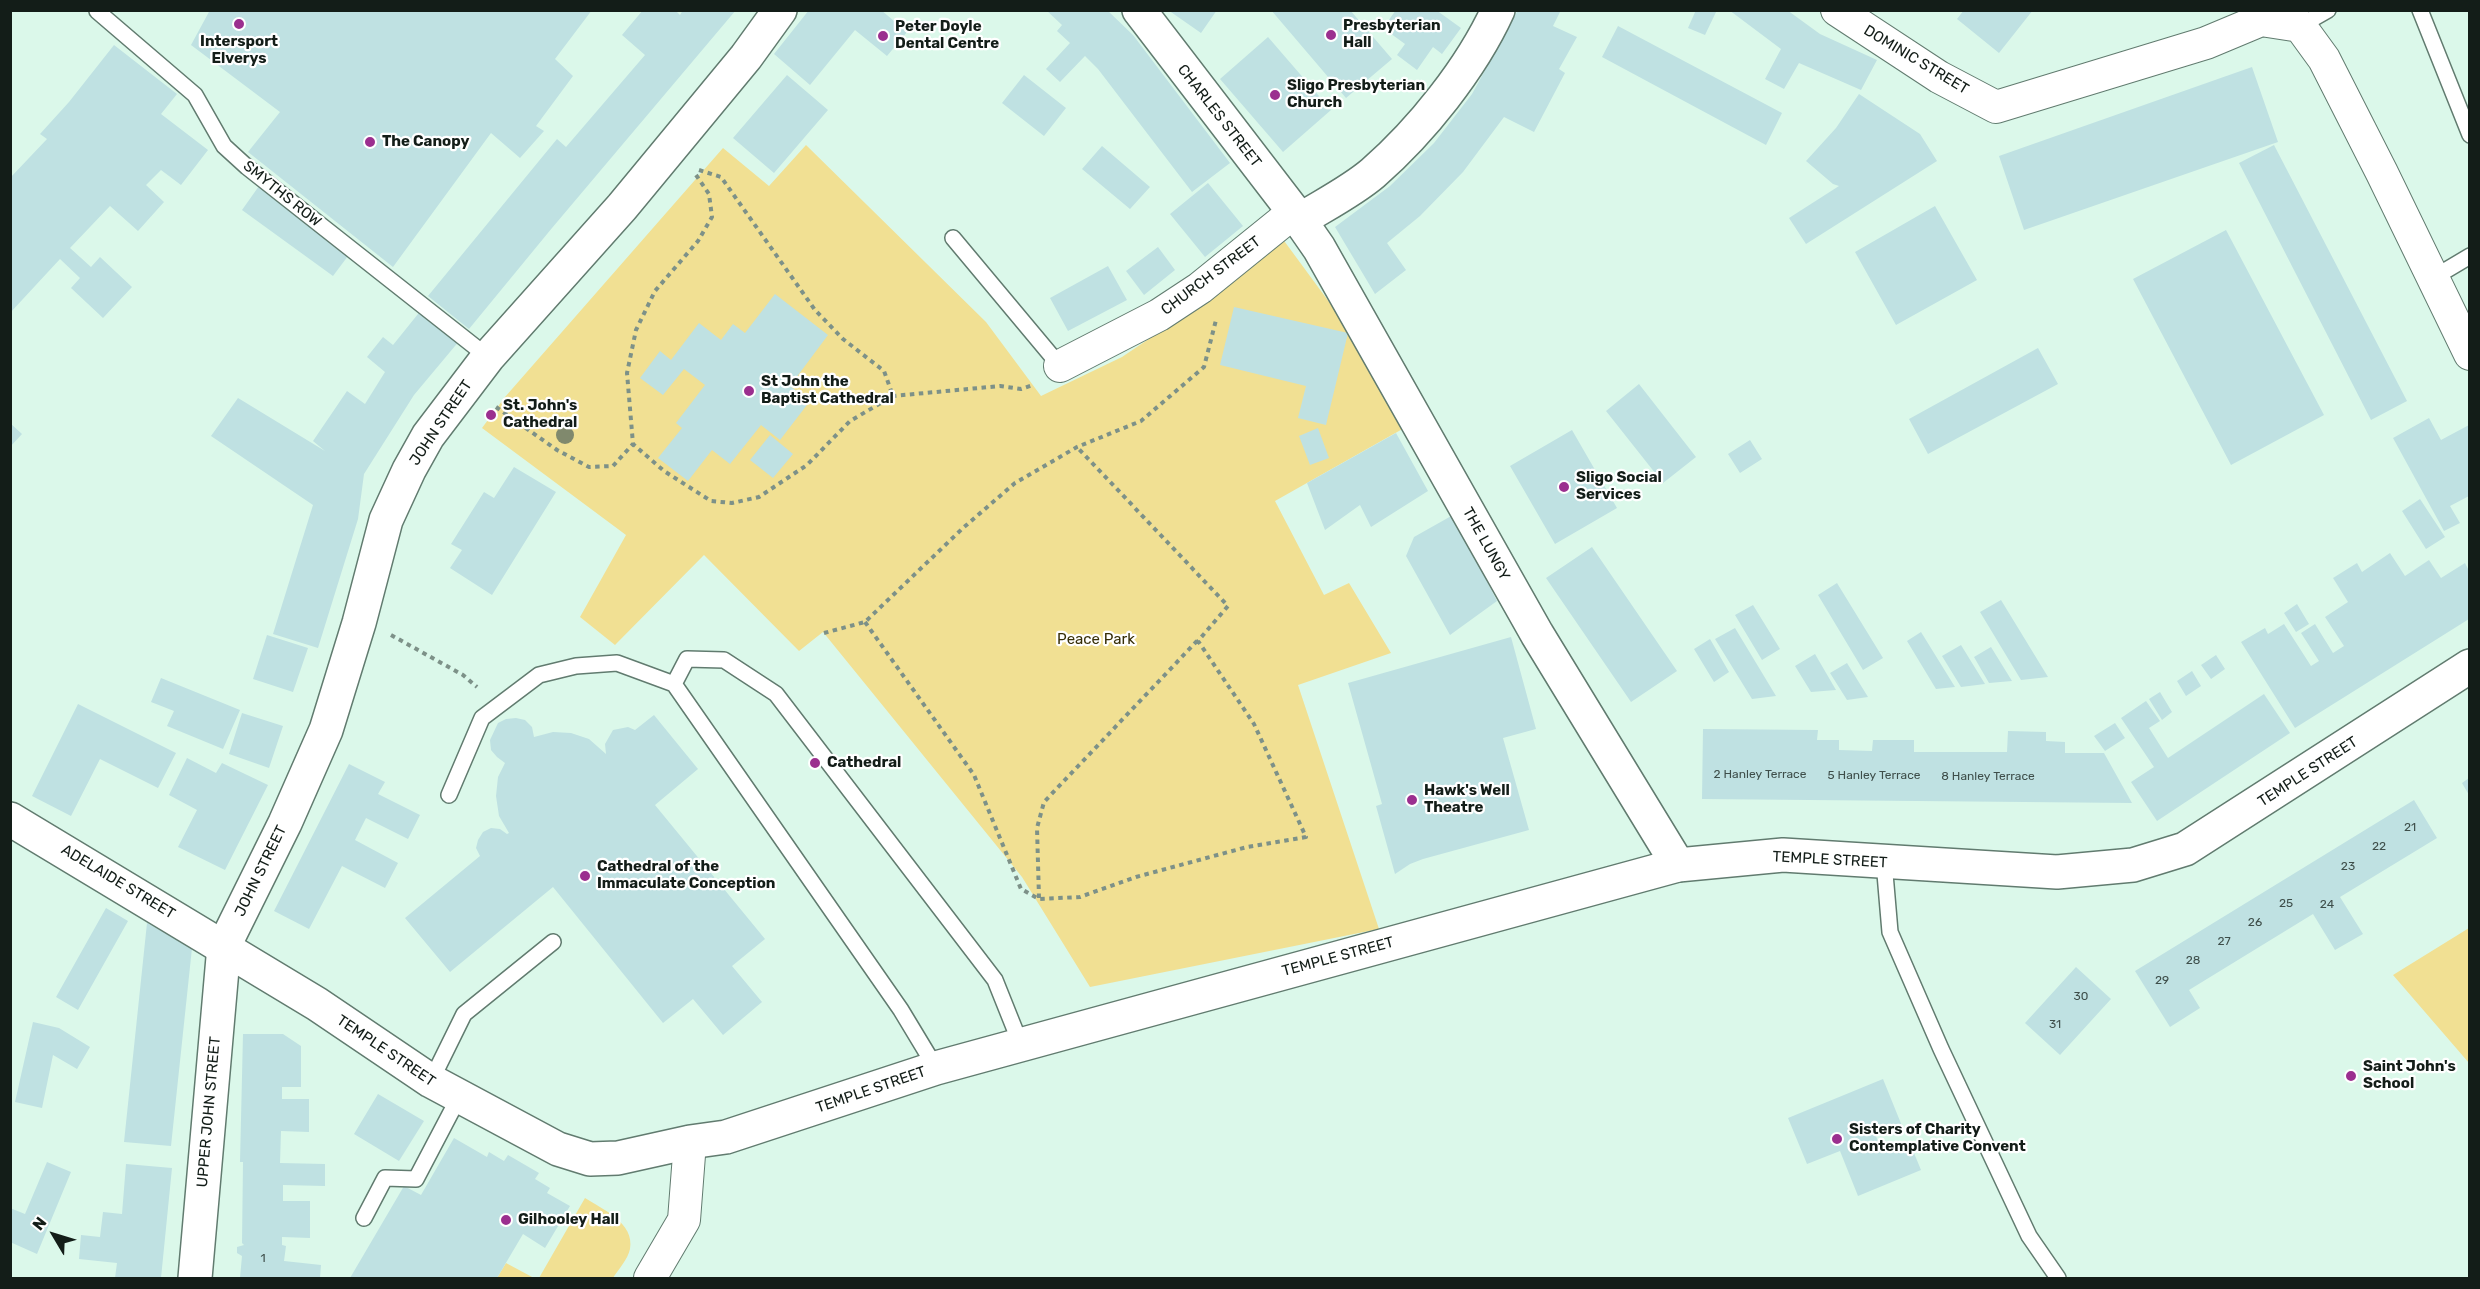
<!DOCTYPE html>
<style>
body{margin:0}
#map{position:relative;width:2480px;height:1289px;overflow:hidden;background:#dbf8ea;font-family:Rubik,sans-serif}
canvas{display:block}
.frame{position:absolute;inset:0;border:12px solid #131d18;pointer-events:none}
.north{position:absolute;left:24px;top:1205px;width:60px;height:60px;-webkit-text-stroke:4px #fff;paint-order:stroke;rotate:308deg;font-size:16px;font-weight:700;line-height:24px;text-align:center;color:#131d18}
.north::after{content:'';display:block;margin:auto;width:21px;height:27px;background:#131d18;clip-path:polygon(50% 0,100% 100%,50% 72%,0 100%)}
</style>
<div id="map">
<canvas width="2480" height="1289"></canvas>
<div class="frame"></div>
<div class="north">N</div>
</div>
<script>
const context = document.querySelector('canvas').getContext('2d');
context.lineJoin = 'round';
function fill(path, color) { context.fillStyle = color; context.fill(path, 'evenodd'); }
function strokePath(path, color, width, dash) { context.strokeStyle = color; context.lineWidth = width; context.lineCap = dash ? 'butt' : 'round'; context.setLineDash(dash || []); context.stroke(path); }
function write(font, color, halo, rows, align = 'center') {
  context.font = font + ' Rubik,sans-serif'; context.lineWidth = 4.5; context.setLineDash([]); context.textBaseline = 'middle'; context.strokeStyle = halo; context.fillStyle = color; for (const [text, x, y, turn = 0] of rows) {
    context.save(); context.translate(x, y); context.rotate((+turn || 0) * Math.PI / 180); context.textAlign = isNaN(turn) ? turn : align; if (halo) context.strokeText(text, 0, 0); context.fillText(text, 0, 0); context.restore();
  }
}
const green = new Path2D(`
 M806,145L986,322L1041,396L1122,357L1186,314L1282,238L1357,340L1406,427L1275,501L1324,595L1349,583L1391,653L1298,685L1379,929L1090,987L1022,877L823,632L799,651L704,555L615,645L580,617L626,535L482,428L505,397L723,148L769,186Z
 M2469,928V1063L2393,975Z
 M585,1198C602,1209 635,1223 630,1249C628,1259 618,1270 613,1278H539Z
 M506,1263L534,1278H497Z`);
const building = new Path2D(`
 M210,10H592L555,59L573,76L536,126L544,131L520,158L491,133L393,267L248,152L280,112L191,45Z
 M643,10H675L680,15L683,10H736L552,228L469,329L428,296L557,139L566,147L645,55L622,35Z
 M809,10H881L907,32L887,56L855,30L810,85L774,54Z
 M1046,10H1107L1133,35L1230,163L1192,192L1098,69L1085,56L1060,82L1046,69L1070,43L1057,31L1062,25Z
 M1168,10H1217L1201,33Z
 M1271,10H1350L1392,59L1346,98Z
 M1396,10H1436L1461,28L1442,54L1433,47L1417,70L1397,55L1405,44L1383,28Z
 M1518,10H1561L1553,26L1577,37L1559,69L1565,73L1534,132L1504,117L1463,172L1420,216L1387,243L1406,270L1375,294L1335,227L1390,186L1434,143L1472,94Z
 M1696,10H1717L1705,35L1688,28Z
 M1729,10H1787L1820,34L1877,60L1861,90L1799,63L1784,89L1765,79L1781,49Z
 M1964,10H2033L1999,53L1957,19Z
 M1618,26L1782,113L1766,145L1602,57Z
 M1268,37L1331,110L1283,152L1220,79Z
 M114,45L177,94L161,114L208,150L181,185L161,170L146,185L164,202L138,231L110,206L70,248L91,267L100,257L132,287L103,318L71,288L80,278L60,259L10,313V178L47,139L40,134L69,102Z
 M2252,67L2278,142L2024,230L1999,156Z
 M787,75L828,110L774,173L733,138Z
 M1024,75L1066,108L1044,136L1002,103Z
 M1859,94L1920,134L1937,161L1806,244L1789,218L1839,186L1833,184L1806,161L1836,128Z
 M2274,145L2407,401L2371,420L2239,163Z
 M1102,146L1150,187L1130,209L1082,169Z
 M1208,183L1243,226L1205,257L1170,214Z
 M259,186L351,252L333,276L242,210Z
 M1935,206L1977,280L1896,325L1855,252Z
 M2226,230L2324,415L2231,465L2133,279Z
 M1158,247L1175,270L1144,295L1126,271Z
 M1108,266L1127,300L1068,331L1050,298Z
 M775,294L828,335L790,386L810,401L780,440L761,425L730,464L712,450L688,481L658,458L682,428L676,423L705,385L684,369L663,395L640,378L660,351L671,360L699,323L721,340L733,324L745,333Z
 M1234,307L1348,333L1326,425L1298,418L1306,386L1220,365Z
 M422,309L460,340L414,395L364,474L358,519L318,648L273,634L313,505L211,436L238,398L325,451L313,441L347,391L365,404L385,372L367,357L383,337L393,345Z
 M2038,348L2058,384L1928,454L1909,419Z
 M1639,384L1696,457L1663,483L1606,411Z
 M2429,418L2441,440L2469,425V496L2450,506L2460,523L2444,531L2393,438Z
 M10,423L22,434L10,447Z
 M1318,428L1329,458L1310,465L1299,436Z
 M1572,430L1617,508L1555,544L1510,466Z
 M1396,433L1428,491L1371,527L1360,505L1325,530L1307,483Z
 M770,435L793,454L773,478L750,460Z
 M1750,440L1762,459L1740,473L1728,454Z
 M514,467L556,492L492,595L450,568L462,550L451,544L484,492L494,498Z
 M2420,499L2445,537L2426,549L2402,511Z
 M1453,515L1497,601L1450,635L1406,556L1414,537Z
 M1592,547L1677,671L1631,702L1546,578Z
 M2390,553L2405,576L2429,560L2441,578L2465,563L2469,571V619L2295,728L2241,642L2265,628L2268,634L2284,624L2311,666L2319,661L2301,633L2315,624L2333,653L2344,646L2325,617L2348,602L2333,578L2357,563L2362,572Z
 M1837,583L1883,658L1863,670L1818,595Z
 M2001,600L2048,677L2021,680L1980,612Z
 M2297,604L2309,624L2296,632L2284,613Z
 M1753,605L1780,649L1762,660L1735,615Z
 M1735,628L1776,696L1752,699L1715,639Z
 M1921,632L1955,687L1936,689L1907,641Z
 M267,635L308,648L293,692L253,679Z
 M1511,637L1536,729L1503,738L1529,830L1423,859L1410,864L1395,874L1376,806L1382,804L1348,683Z
 M1710,639L1729,672L1714,682L1694,649Z
 M1961,645L1985,684L1961,687L1942,656Z
 M1991,647L2012,681L1989,683L1974,657Z
 M1815,654L1836,690L1811,692L1795,666Z
 M2216,655L2225,669L2211,679L2201,665Z
 M1847,663L1868,697L1847,700L1830,673Z
 M2192,671L2201,686L2186,696L2177,681Z
 M161,678L240,710L223,749L167,726L174,711L151,702Z
 M2160,692L2172,712L2162,720L2149,699Z
 M2264,694L2290,733L2157,821L2131,782L2154,767L2121,718L2146,701L2160,721L2149,728L2168,758Z
 M78,704L176,753L158,788L100,759L71,816L32,796Z
 M242,713L283,726L269,768L229,754Z
 M654,715L698,769L655,805L765,939L732,966L762,1002L723,1035L693,999L663,1023L553,887L450,972L405,918L480,856L476,848L478,840L483,832L491,828L500,829L507,834L509,833L499,816L496,796L498,777L505,763L497,757L491,750L490,740L498,723L506,719L516,718L525,720L532,727L534,737L553,732L571,733L589,739L606,754L605,744L613,730L628,727L635,730Z
 M2115,723L2125,738L2105,751L2094,736Z
 M1703,729L1818,730L1817,740H1839V750L1872,751L1873,740H1914V752H2007L2008,731L2046,732V741L2065,742V753H2104L2132,803L1702,799Z
 M187,758L216,773L222,763L268,785L225,870L178,847L197,810L169,795Z
 M349,764L385,782L378,794L420,815L408,839L366,818L355,840L398,863L385,888L342,866L309,929L274,911Z
 M2469,778V795L2462,783Z
 M2414,800L2437,838L2340,897L2363,934L2335,950L2313,914L2189,990L2200,1008L2170,1027L2135,971Z
 M106,908L128,921L78,1010L56,997Z
 M147,923L192,948L171,1146L124,1142Z
 M2076,967L2111,999L2060,1055L2025,1023Z
 M33,1022L59,1028L90,1047L77,1069L53,1055L42,1108L15,1102Z
 M243,1034H283L301,1046V1087H282V1099H309V1132L281,1131L280,1163L325,1164V1186L283,1185V1201H310V1238L282,1237V1245L286,1246L284,1261L321,1265L320,1278H240L242,1256L237,1253V1247L244,1245L242,1243L243,1162H240Z
 M1883,1079L1902,1126L1876,1136L1882,1152L1909,1141L1921,1170L1858,1196L1840,1151L1807,1164L1788,1118Z
 M378,1094L424,1121L399,1161L354,1134Z
 M454,1138L487,1157L489,1152L504,1161L508,1155L539,1173L535,1179L550,1188L547,1193L570,1206L545,1248L523,1234L497,1278H350L404,1186L421,1195Z
 M47,1162L71,1172L37,1254L10,1242V1208L25,1214Z
 M126,1164L172,1168L161,1278H115L117,1263L79,1259L81,1235L100,1237L103,1212L122,1214Z`);
const path = new Path2D(`
 M699,170L721,177L815,310L843,339L884,371L893,396
 M696,175L709,194L712,217L698,241L655,291L636,330L627,373L633,444L664,471L711,501L732,503L759,497L807,465L850,421L893,396L1000,386L1021,389L1033,385
 M496,407L557,450L589,467L613,466L633,444
 M865,622L974,775L1021,889L1039,899L1080,897L1136,877L1247,847L1306,837L1254,724L1198,641L1228,606L1077,447
 M824,633L865,622L963,528L1015,483L1077,447L1141,421L1204,367L1216,320
 M391,635L463,675L477,687
 M1039,898L1037,828L1044,802L1197,641`);
const service = new Path2D(`
 M2420,10L2470,135
 M97,11L195,95L224,146L247,167L488,357
 M2300,26L2328,10
 M953,238L1060,366
 M2433,278L2470,256
 M449,795L482,718L539,675L576,666L617,663L674,684
 M1884,862L1890,932L1941,1049L2029,1236L2058,1278
 M936,1068L901,1010L674,684L687,659L724,660L776,694L995,980L1021,1045
 M431,1081L464,1014L553,942
 M364,1218L385,1178L416,1179L459,1097`);
const minor = new Path2D(`
 M1837,10L1939,77L1996,107L2206,43L2261,20L2300,26L2324,59L2382,173L2470,354
 M1060,366L1159,315L1200,288L1294,212
 M650,1278L684,1220L690,1142`);
const tertiary = new Path2D(`
 M1139,10L1294,212L1319,248L1537,634L1678,865
 M1300,220C1324,205 1352,191 1373,173C1421,131 1471,69 1498,10
 M195,1278L224,946L285,823L326,730L359,623L386,520L409,470L428,436L488,357L622,207L746,57L780,10`);
const secondary = new Path2D(`
 M10,819L317,1004L431,1081L558,1149L590,1159L618,1158L690,1142L726,1137L936,1068L1678,865L1783,855L2057,872L2133,865L2185,849L2470,666`);
const trees = [
 [565,435]
];
const markers = [
 [239,24,6,"#9b2f8f"],
 [1331,35,6,"#9b2f8f"],
 [883,36,6,"#9b2f8f"],
 [1275,95,6,"#9b2f8f"],
 [370,142,6,"#9b2f8f"],
 [749,391,6,"#9b2f8f"],
 [491,415,6,"#9b2f8f"],
 [1564,487,6,"#9b2f8f"],
 [815,763,6,"#9b2f8f"],
 [1412,800,6,"#9b2f8f"],
 [585,876,6,"#9b2f8f"],
 [2351,1076,6,"#9b2f8f"],
 [1837,1139,6,"#9b2f8f"],
 [506,1220,6,"#9b2f8f"]
];
const numberNames = [
 ["2 Hanley Terrace",1760,775],
 ["5 Hanley Terrace",1874,776],
 ["8 Hanley Terrace",1988,777],
 ["21",2410,828],
 ["22",2379,847],
 ["23",2348,867],
 ["25",2286,904],
 ["24",2327,905],
 ["26",2255,923],
 ["27",2224,942],
 ["28",2193,961],
 ["29",2162,981],
 ["30",2081,997],
 ["31",2055,1025],
 ["1",263,1259]
];
const poiNames = [
 ["Presbyterian",1343,26],
 ["Hall",1343,43],
 ["Peter Doyle",895,27],
 ["Dental Centre",895,44],
 ["Intersport",239,42,"center"],
 ["Elverys",239,59,"center"],
 ["Sligo Presbyterian",1287,86],
 ["Church",1287,103],
 ["The Canopy",382,142],
 ["St John the",761,382],
 ["Baptist Cathedral",761,399],
 ["St. John's",503,406],
 ["Cathedral",503,423],
 ["Sligo Social",1576,478],
 ["Services",1576,495],
 ["Cathedral",827,763],
 ["Hawk's Well",1424,791],
 ["Theatre",1424,808],
 ["Cathedral of the",597,867],
 ["Immaculate Conception",597,884],
 ["Saint John's",2363,1067],
 ["School",2363,1084],
 ["Sisters of Charity",1849,1130],
 ["Contemplative Convent",1849,1147],
 ["Gilhooley Hall",518,1220]
];
const streetNames = [
 ["DOMINIC STREET",1916,60,31],
 ["CHARLES STREET",1219,116,52],
 ["SMYTHS ROW",282,194,39],
 ["CHURCH STREET",1211,276,-37],
 ["JOHN STREET",441,423,-56],
 ["THE LUNGY",1486,544,61],
 ["TEMPLE STREET",2308,772,-33],
 ["TEMPLE STREET",1830,860,3],
 ["JOHN STREET",261,871,-64],
 ["ADELAIDE STREET",118,882,31],
 ["TEMPLE STREET",1338,957,-15],
 ["TEMPLE STREET",386,1051,34],
 ["TEMPLE STREET",871,1090,-19],
 ["UPPER JOHN STREET",209,1112,-85]
];
const parkNames = [
 ["Peace Park",1096,640]
];
fill(green, '#f1e093');
fill(building, '#bfe1e2');
strokePath(service, '#617b6f', 18);
strokePath(minor, '#617b6f', 34);
strokePath(tertiary, '#617b6f', 36);
strokePath(secondary, '#617b6f', 36);
strokePath(path, '#7d9188', 4, [4.5, 4.5]);
strokePath(service, '#fff', 15);
strokePath(minor, '#fff', 32);
strokePath(tertiary, '#fff', 33);
strokePath(secondary, '#fff', 33);
context.fillStyle = '#80896d';
for (const [x, y] of trees) { context.beginPath(); context.arc(x, y, 9, 0, 2 * Math.PI); context.fill(); }
for (const [x, y, r, color] of markers) { const dot = new Path2D(); dot.arc(x, y, r, 0, 2 * Math.PI); context.fillStyle = color; context.fill(dot); strokePath(dot, '#fff', 2); }
write('12px', '#3e4e4a', null, numberNames);
write('bold 15px', '#131d18', '#fff', poiNames, 'left');
write('15px', '#131d18', '#fff', streetNames);
write('15px', '#362e07', '#fff', parkNames);
</script>
